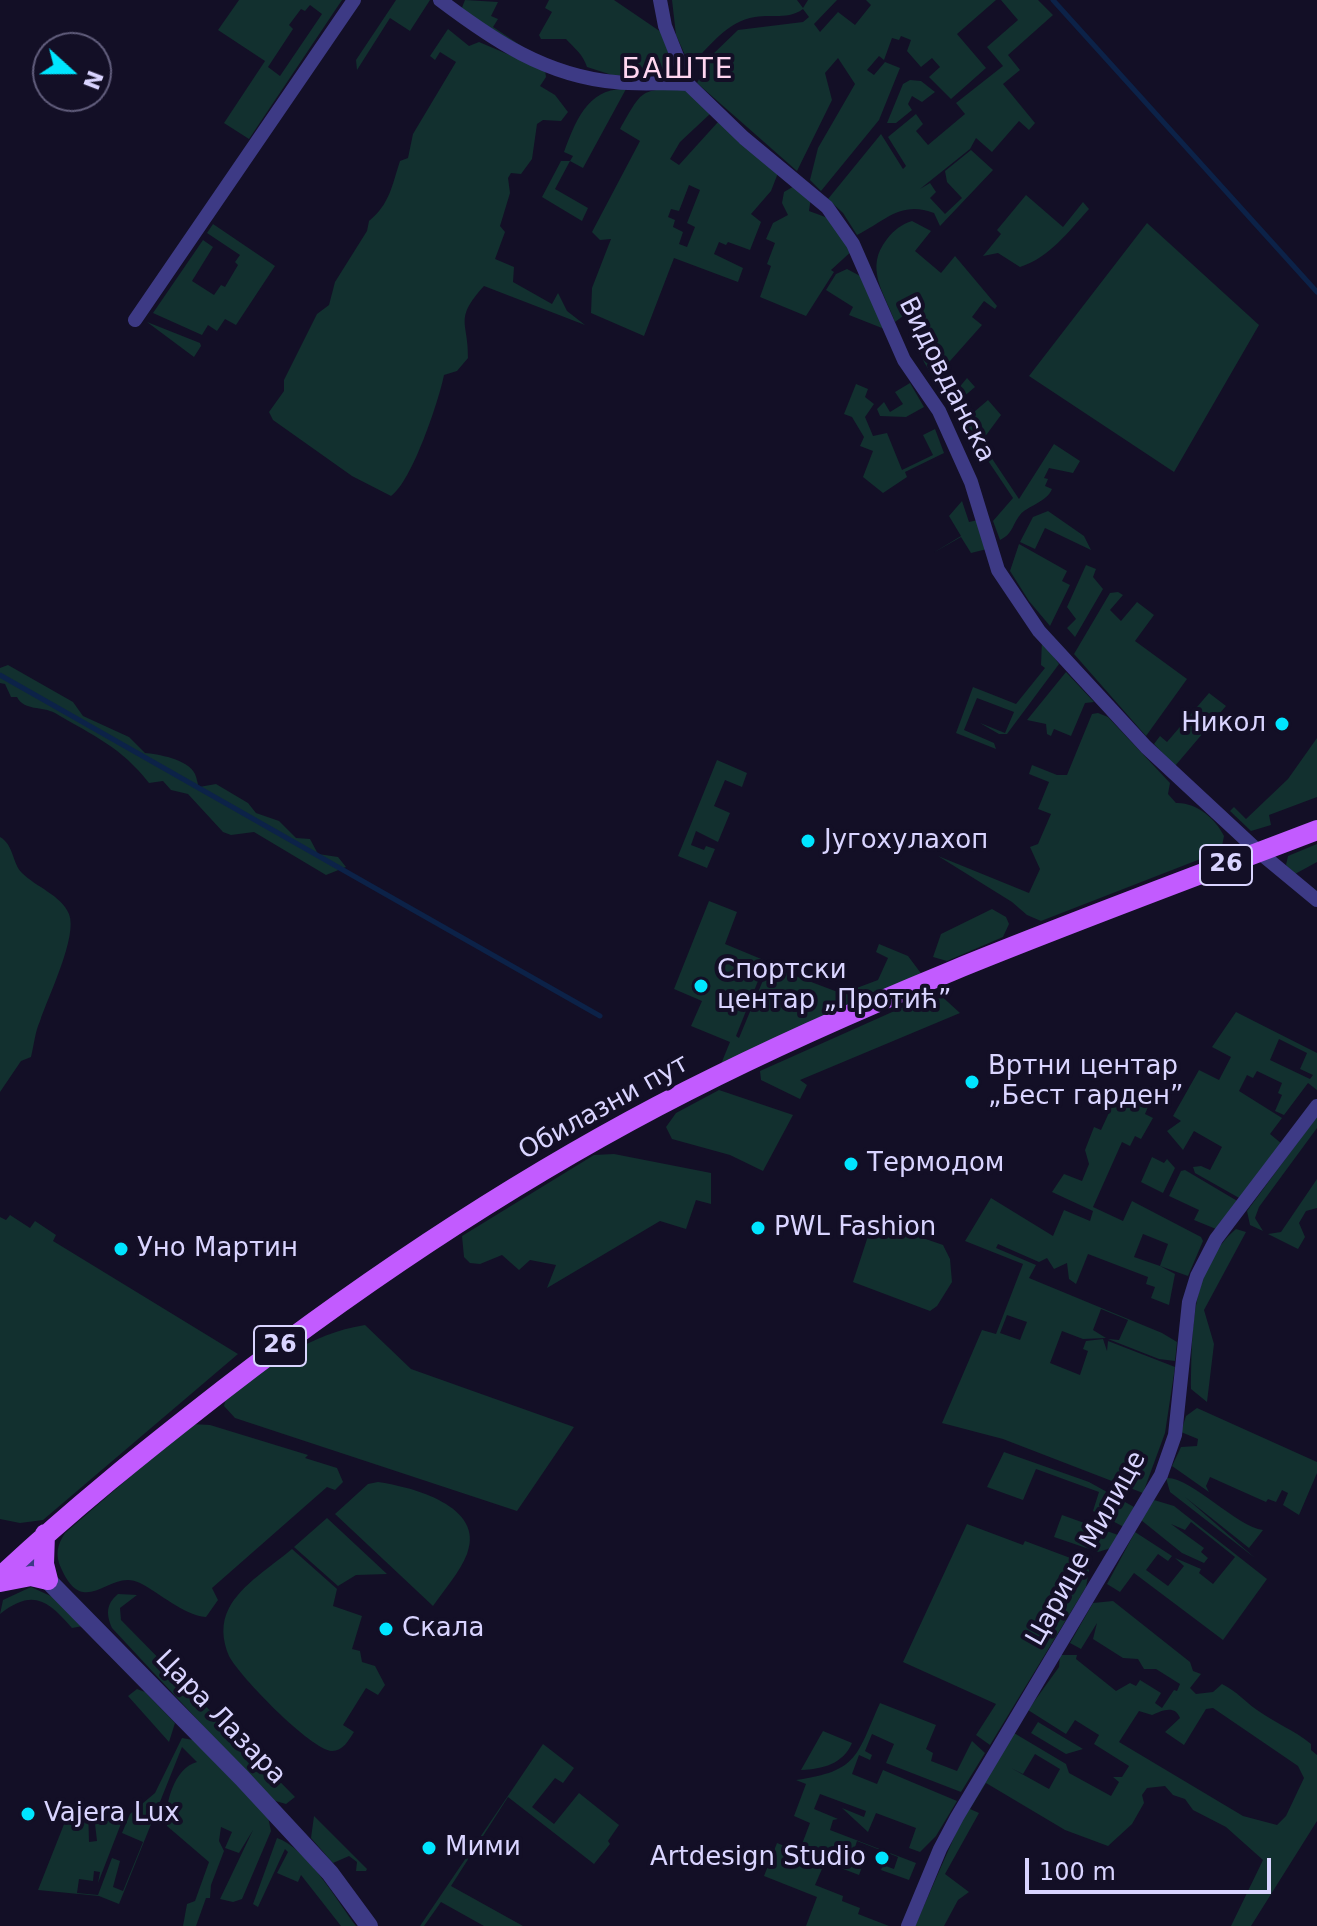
<!DOCTYPE html>
<meta charset="utf-8">
<style>
body{margin:0}
#map{position:relative;width:1317px;height:1926px;overflow:hidden;background:#130f26;font-family:"DejaVu Sans",sans-serif}
canvas{display:block}
.north{position:absolute;left:32px;top:32px;width:80px;height:80px;box-sizing:border-box;background:#130f26;border:2px solid #625e7d;border-radius:50%;rotate:111deg;font-size:22px;font-weight:700;line-height:32px;text-align:center;color:#d9d4ff}
.north::after{content:'';display:block;margin:auto;width:28px;height:36px;background:#00e5ff;clip-path:polygon(50% 0,100% 100%,50% 72%,0 100%)}
.scale{position:absolute;left:1025px;top:1858px;width:246px;height:36px;box-sizing:border-box;border:4px solid #d9d4ff;border-top:0;padding-left:10px;font-size:24px;line-height:28px;white-space:nowrap;color:#d9d4ff;-webkit-text-stroke:6px #130f26;paint-order:stroke}
</style>
<div id="map">
<canvas width="1317" height="1926"></canvas>
<div class="north">N</div>
<div class="scale">100 m</div>
</div>
<script>
const context = document.querySelector('canvas').getContext('2d');
context.lineJoin = 'round';
function fill(path, color) { context.fillStyle = color; context.fill(path, 'evenodd'); }
function strokePath(path, color, width, dash) { context.strokeStyle = color; context.lineWidth = width; context.lineCap = dash ? 'butt' : 'round'; context.setLineDash(dash || []); context.stroke(path); }
function write(font, color, halo, rows, align = 'center') {
  context.font = font + ' "DejaVu Sans",sans-serif'; context.lineWidth = 8; context.setLineDash([]); context.textBaseline = 'middle'; context.strokeStyle = halo; context.fillStyle = color; for (const [text, x, y, turn = 0] of rows) {
    context.save(); context.translate(x, y); context.rotate((+turn || 0) * Math.PI / 180); context.textAlign = isNaN(turn) ? turn : align; if (halo) context.strokeText(text, 0, 0); context.fillText(text, 0, 0); context.restore();
  }
}
const green = new Path2D(`
 M239,0H342L249,139L224,123L265,61L218,30ZM310,5L322,14L280,76L268,67L293,29L289,25L301,9L305,11Z
 M396,0H430L410,31L390,18L357,70L356,60Z
 M465,0L498,2L491,16L498,19L493,27L529,51L461,10Z
 M549,0H614L661,32L671,59L662,75H612L587,67C583,54 574,48 566,39H541L539,35L552,12L545,8Z
 M672,0H797L803,8L808,0H837L814,24L820,32L838,12L855,25L871,5L866,0H996L957,34L986,68L951,99L929,77L940,67L932,58L921,67L907,51L911,40L901,36L899,40L892,38L884,60L879,56L867,70L874,75L885,62L900,68L879,120L821,191L810,180L818,148L855,84L838,58L825,73L832,100L797,171L697,83L711,56L738,30L803,22L809,17L803,9C788,20 772,14 755,17C727,21 708,48 690,66L676,35Z
 M1001,0H1038L1053,15L1008,55L1020,70L1003,84L1035,123L1029,130L1019,121L992,152L976,138L970,149L920,189L930,183L936,192L930,198L945,214L962,198L947,182L945,171L971,150L993,170L940,226L934,213C901,200 885,221 857,235L843,213L828,199L881,134L903,169L906,166L888,137L916,114L923,124L916,131L928,145L965,114L956,103L1003,66L987,47L1018,20Z
 M448,29L469,46L479,42L545,70L546,77L540,86L555,95L568,112L561,121L543,120L537,124L532,159L521,174L511,173L508,178L510,193L500,226L505,232L495,259L514,267L513,282L552,304L558,293L567,311L585,325L484,286C453,320 469,322 468,358L457,371L444,375C439,400 412,482 391,496L352,476L273,420L269,412L284,391V380L317,314L329,305L335,282L367,231L369,221C390,204 392,185 400,161L408,158L413,134L456,62L440,52L435,60L430,56Z
 M910,80L921,81L935,92L922,102L912,96L908,104L912,110L896,123H887L903,84Z
 M685,88L711,113L680,142L670,159L679,165L718,122L778,173L771,191L751,214L761,222L750,250L728,242L726,245L719,242L714,254L743,268L738,282L674,258L644,336L591,313L592,288L611,239L600,240L592,232L640,141L620,129C643,89 639,90 685,88ZM689,185L700,190L687,223L695,227L687,247L679,244L683,232L673,227L675,220L668,217L671,209L679,211Z
 M626,89L583,168L570,161L555,189L588,208L582,221L542,197L561,161H570L573,156L564,152C575,122 588,87 626,89Z
 M796,185L811,197L809,211L828,218L854,249L831,270L834,272L806,316L760,297L771,266L767,264L775,243L766,239L773,223L788,215L782,203L784,192Z
 M1026,195L1063,227L1083,202L1089,209C1069,231 1049,258 1020,267L998,253L983,256L1001,234L997,230Z
 M912,221L931,231L915,251L941,273L955,256L997,306L995,309L984,301L972,317L982,325L934,379L924,362L907,313L895,322C884,292 864,268 887,239C894,230 902,224 912,221Z
 M1147,223L1259,325L1174,472L1029,376Z
 M213,224L275,266L236,325L225,319L217,331L208,325L202,335L153,313L203,240L213,247L192,281L214,295L221,285L225,287L238,265L235,262L240,255L207,233Z
 M847,269L862,277L887,330L849,315L853,307L826,290L836,274Z
 M147,322L200,343L201,346L194,357Z
 M967,378L975,387L955,404L967,418L988,400L1001,415L981,442L1019,499L1054,444L1080,461L1073,473L1049,468L1044,478L1048,479L1045,486L1052,489C1047,502 1027,506 1020,515C1012,525 1013,534 1000,540L993,521L1013,498L948,401Z
 M910,383L924,407L906,417L880,416L877,409L884,402L890,412L903,404L895,392Z
 M856,384L868,389L865,397L874,404L865,417L873,436L887,433L902,470L933,455L923,435L935,429L944,453L905,472L907,477L883,493L863,477L873,451L860,446L864,437L852,417L844,414Z
 M962,501L969,522L978,520L987,549L971,553L961,537L933,553L961,536L949,516Z
 M1048,511L1084,536L1091,550L1045,528L1035,549L1020,542L1033,517Z
 M1019,544L1067,571L1062,581L1070,585L1050,626L1029,601L1010,571Z
 M1086,565L1096,569L1093,577L1103,589L1075,637L1067,628L1076,619L1067,607Z
 M1118,592L1123,595L1110,610L1121,621L1137,602L1154,615L1135,641L1187,679L1146,736L1074,654L1110,593Z
 M1042,640L1059,664L1007,734H999L980,723L1005,733L1014,712L977,698L964,730L994,743L996,749L956,733L973,687L1016,704L1045,668L1041,665Z
 M8,665L73,702L83,716L129,737L145,753C157,754 188,759 195,774C197,778 197,783 199,787L216,784L248,803L256,813L279,821L296,838L310,839L318,854L338,857L346,867L326,875L254,832L231,835L223,832L188,794L171,790L163,781L149,783C121,747 94,736 55,713C42,706 24,711 17,697H11L5,684L0,683V668Z
 M1066,672L1094,702L1085,703L1071,736L1054,729L1051,736L1047,734L1046,724L1027,720Z
 M1209,693L1226,706L1175,766L1154,744L1160,736L1167,742Z
 M1098,713L1108,717L1170,783L1168,794L1176,803C1196,802 1216,819 1224,836L1221,851L1041,921L1027,915L1012,902L938,856L1029,893L1040,869L1030,847L1038,844L1051,814L1038,809L1049,782L1029,774L1032,765L1057,775H1067L1092,714Z
 M1317,738V797L1269,815L1271,825L1251,831L1230,811L1234,807L1246,819L1288,779Z
 M717,760L747,773L742,787L725,780L714,806L730,813L718,842L696,831L691,845L704,850L706,846L715,849L707,868L678,856Z
 M0,837C14,845 12,863 22,873C36,887 61,895 69,914C78,936 48,997 40,1021C35,1032 34,1045 31,1057L21,1061L0,1092Z
 M1317,844V862L1295,874L1286,865L1288,856Z
 M709,901L737,912L725,944L766,961L736,1036L739,1038L769,966L835,991L846,992L878,980L888,958L876,952L879,944L908,956L923,976L721,1064L730,1042L691,1026L702,1001L674,989Z
 M992,909L1006,917L1009,924L1003,937L947,961L933,957L941,934Z
 M937,992L960,1013L800,1080L807,1085L800,1099L761,1080L760,1071Z
 M1236,1012L1317,1053V1090L1308,1083L1284,1115L1275,1111L1282,1095L1278,1093L1282,1083L1257,1071L1253,1078L1247,1075L1239,1091L1282,1118L1270,1134L1282,1144L1241,1199L1195,1173L1193,1167L1201,1166L1210,1170L1222,1147L1194,1131L1183,1150L1167,1131L1181,1121L1173,1116L1199,1070L1219,1080L1231,1057L1212,1047ZM1279,1039L1307,1053L1300,1069L1313,1075L1310,1079L1270,1060Z
 M719,1090L793,1115L763,1171L730,1155L672,1139L666,1127L676,1113Z
 M1119,1091L1148,1107L1145,1114L1153,1118L1141,1139L1135,1136L1130,1146L1122,1142L1093,1207L1123,1221L1132,1201L1201,1237L1203,1241L1188,1276L1160,1266L1175,1274L1169,1305L1151,1298L1155,1287L1146,1284L1148,1277L1088,1254L1076,1284L1069,1279L1067,1263L1054,1269L1047,1258L1039,1262L998,1244L996,1248L1036,1265L1029,1278L1162,1333L1177,1342L1175,1361L1159,1359L1108,1339L1119,1340L1128,1320L1101,1309L1093,1330L1106,1338L1083,1339L1062,1331L1050,1363L1080,1375L1088,1351L1083,1349L1086,1341L1103,1339L1107,1351L1108,1341L1175,1367L1165,1433L1143,1493L1003,1439L942,1423L982,1330L996,1334L1023,1264L965,1241L991,1198L1053,1236L1064,1210L1090,1221L1093,1211L1052,1192L1064,1174L1082,1181L1089,1164L1085,1150L1094,1127L1101,1130ZM1143,1234L1168,1244L1160,1266L1134,1257ZM1007,1315L1027,1322L1020,1340L1000,1333Z
 M1317,1116V1128L1259,1207L1255,1218L1263,1231L1250,1225L1247,1211Z
 M614,1154L711,1173V1204L696,1200L686,1229L660,1221L547,1288L556,1265L530,1260L519,1270L502,1255L480,1264L470,1263L464,1257L462,1236L594,1155Z
 M1152,1157L1164,1163L1167,1159L1175,1168L1163,1193L1141,1182Z
 M1185,1170L1239,1202L1216,1229L1194,1220L1199,1210L1169,1196L1181,1171Z
 M1317,1179V1208L1306,1211L1299,1223L1305,1237L1298,1249L1268,1234L1281,1232Z
 M10,1215L30,1228L35,1221L56,1235L53,1241L238,1354L43,1520L20,1523L0,1519V1217L6,1220Z
 M868,1219L943,1245L950,1259L952,1282L937,1306L930,1311L853,1282L869,1233L861,1230Z
 M1236,1229L1246,1232L1204,1310L1214,1344L1207,1402L1191,1389C1192,1333 1190,1268 1236,1229Z
 M365,1325L411,1369L574,1427L517,1511L235,1418L224,1406L226,1398C271,1365 309,1334 365,1325Z
 M1197,1408L1317,1462V1473L1299,1515L1283,1505L1288,1493L1282,1490L1276,1502L1268,1499L1266,1502L1210,1477L1206,1486L1209,1492L1172,1466L1181,1447L1197,1446L1198,1439L1181,1432L1186,1416Z
 M191,1424L210,1425L308,1455L305,1458L337,1468L343,1482L335,1490L327,1487L212,1588L218,1600L206,1617C183,1615 160,1593 140,1583C109,1567 85,1622 61,1568C55,1555 57,1545 65,1533Z
 M1004,1452L1089,1482L1134,1507L1124,1527L1093,1511L1099,1492L1036,1469L1023,1500L987,1487Z
 M1166,1478C1190,1476 1237,1527 1263,1530L1249,1548L1185,1497L1255,1558L1170,1492Z
 M378,1482C412,1487 486,1506 467,1554C460,1572 444,1590 433,1606L335,1514L368,1484Z
 M1154,1500L1174,1506L1267,1579L1223,1640L1134,1573L1120,1592L1107,1584L1135,1532L1172,1556L1168,1561L1158,1554L1146,1570L1168,1586L1184,1566L1175,1558L1201,1569L1199,1573L1213,1584L1235,1557L1191,1522L1185,1530L1171,1524L1204,1548L1201,1552L1208,1558L1204,1563L1182,1553L1141,1520Z
 M1062,1515L1118,1535L1111,1548L1098,1552L1054,1537Z
 M327,1518L387,1574L356,1575L338,1586L294,1547Z
 M967,1524L1023,1545L1025,1541L1081,1562L1089,1570L1086,1587L990,1745L976,1735L996,1704L903,1662Z
 M292,1549L337,1589L333,1606L362,1616L352,1649L360,1651L362,1662L375,1666L385,1685L378,1695L366,1688L343,1725L354,1732C348,1741 343,1751 332,1751C311,1750 239,1676 229,1656C222,1640 221,1623 229,1608C241,1585 273,1565 292,1549Z
 M31,1587L55,1598L83,1626L72,1628C47,1599 32,1589 0,1614L3,1600Z
 M118,1594L137,1595L120,1608L121,1620L295,1797L286,1804L272,1800L112,1628C106,1614 106,1604 118,1594Z
 M1113,1601L1190,1662L1193,1671L1201,1674L1190,1688L1196,1694L1213,1692L1222,1684C1239,1693 1243,1700 1257,1710C1275,1723 1294,1730 1311,1744V1750L1317,1755V1821L1251,1926H1231L1263,1860L1226,1827L1193,1810L1185,1799L1173,1795L1165,1786L1147,1788L1142,1795L1144,1803L1132,1824L1108,1846L1065,1830L986,1783L970,1809L979,1813L945,1874L969,1892L958,1900L944,1926H915L959,1826L1014,1733L1066,1764L1069,1773L1111,1796L1119,1782L1113,1777H1122L1129,1766L1094,1744L1099,1735L1075,1720L1066,1734L1028,1710L1059,1667L1060,1655H1077L1076,1659L1116,1691L1130,1683L1136,1686L1140,1680L1161,1693L1155,1703L1162,1708L1174,1690L1177,1691L1180,1684L1156,1669H1144L1138,1659L1123,1658L1093,1639L1097,1623L1081,1649L1070,1643L1093,1603ZM1213,1708L1298,1766L1304,1778L1286,1816L1277,1825L1243,1816L1119,1742L1139,1711L1152,1715C1161,1711 1175,1704 1180,1718L1165,1732L1184,1745L1206,1709ZM1035,1754L1060,1769L1049,1789L1011,1768L1023,1774Z
 M137,1689L145,1692L175,1723L169,1742L128,1696Z
 M880,1703L936,1725L926,1749L933,1753L931,1761L957,1771L972,1741L985,1753L961,1792L886,1763L894,1744L872,1734L865,1751L872,1755L870,1760L859,1755L852,1774L877,1784L883,1770L957,1801L936,1836L920,1852L909,1848L916,1828L876,1813L868,1832L842,1808L864,1817L866,1811L820,1794L814,1809L838,1819L833,1820L830,1830L916,1863L909,1880L881,1870L883,1865L894,1869L898,1857L857,1841L853,1853L859,1855L856,1864L862,1867L859,1875L825,1862L815,1885L843,1896L842,1901L860,1908L858,1914L889,1926H806L817,1897L764,1876L777,1843L799,1852L810,1823L794,1816L806,1784L796,1780C859,1771 856,1756 880,1703Z
 M1038,1722L1083,1749L1066,1754L1031,1733Z
 M823,1731L852,1743C843,1764 823,1769 801,1770Z
 M182,1738L193,1740L268,1817L271,1831L242,1899L233,1902L220,1899L253,1830L239,1853L225,1848L232,1832L221,1827L219,1841L224,1851L211,1885L210,1898H206L196,1926H183L187,1904L195,1901L209,1862L167,1826C164,1805 174,1768 197,1762L182,1747L119,1904L99,1896L38,1890L72,1804H88L89,1842L97,1841L95,1824L124,1816L98,1883L100,1872L94,1871L93,1881L79,1879L77,1893L98,1895L112,1858L120,1861L113,1887L123,1891L143,1842L122,1833L130,1814L155,1793Z
 M543,1744L574,1768L563,1783L555,1778L532,1807L554,1824L579,1793L619,1825L608,1841L610,1844L594,1864L508,1797L451,1886L523,1926H484L441,1902L424,1926H420Z
 M314,1816L367,1869L366,1871H356L357,1862L349,1856L333,1863L311,1838Z
 M277,1838C306,1847 338,1902 356,1926H341L301,1875L298,1882L277,1873L288,1852L285,1849L258,1907L253,1904Z`);
const stream = new Path2D(`
 M1053,0L1317,292
 M0,675L600,1016`);
const minor = new Path2D(`
 M440,0C493,40 546,76 615,82C639,85 663,82 688,84
 M660,0L665,26L688,84L744,138L827,207L853,244L904,360L939,411L971,482L998,570L1039,631L1146,747L1259,852L1317,900
 M135,320L354,0
 M908,1926L940,1849L957,1817L1161,1475L1175,1435L1189,1302L1197,1276L1216,1239L1317,1106`);
const tertiary = new Path2D(`
 M23,1555L242,1778L330,1873L369,1926`);
const primary = new Path2D(`
 M0,1577C71,1510 146,1450 223,1390C369,1277 522,1175 687,1091C889,988 1105,911 1317,830
 M0,1582L31,1576L48,1580L44,1564L45,1534`);
const markers = [
 [1282,724,8,"#00e5ff"],
 [808,841,8,"#00e5ff"],
 [701,986,8,"#00e5ff"],
 [972,1082,8,"#00e5ff"],
 [851,1164,8,"#00e5ff"],
 [758,1228,8,"#00e5ff"],
 [121,1249,8,"#00e5ff"],
 [386,1629,8,"#00e5ff"],
 [28,1814,8,"#00e5ff"],
 [429,1848,8,"#00e5ff"],
 [882,1858,8,"#00e5ff"]
];
const shields = [
 [1226,865,52],
 [280,1346,52]
];
const shieldNames = [
 ["26",1226,865],
 ["26",280,1346]
];
const streetNames = [
 ["Видовданска",946,380,63],
 ["Обилазни пут",604,1108,-29],
 ["Царице Милице",1087,1549,-61],
 ["Цара Лазара",220,1718,46]
];
const poiNames = [
 ["Никол",1266,724,"right"],
 ["Југохулахоп",824,841],
 ["Спортски",717,971],
 ["центар „Протић”",717,1001],
 ["Вртни центар",988,1067],
 ["„Бест гарден”",988,1097],
 ["Термодом",867,1164],
 ["PWL Fashion",774,1228],
 ["Уно Мартин",137,1249],
 ["Скала",402,1629],
 ["Vajera Lux",44,1814],
 ["Мими",445,1848],
 ["Artdesign Studio",866,1858,"right"]
];
const neighbourhoodNames = [
 ["БАШТЕ",678,71]
];
fill(green, '#12302f');
strokePath(stream, '#0c2248', 5);
strokePath(minor, '#3d3a85', 14);
strokePath(tertiary, '#3d3a85', 18);
strokePath(primary, '#c25bff', 20);
for (const [x, y, r, color] of markers) { const dot = new Path2D(); dot.arc(x, y, r, 0, 2 * Math.PI); context.fillStyle = color; context.fill(dot); strokePath(dot, '#130f26', 3); }
for (const [x, y, w] of shields) { const box = new Path2D(); box.roundRect(x - w / 2, y - 20, w, 40, 6); context.fillStyle = '#130f26'; context.fill(box); strokePath(box, '#d9d4ff', 2); }
write('bold 24px', '#d9d4ff', null, shieldNames);
write('26px', '#d9d4ff', '#130f26', streetNames);
write('26px', '#d9d4ff', '#130f26', poiNames, 'left');
context.letterSpacing = '2px';
write('28px', '#ffd6f0', '#130f26', neighbourhoodNames);
context.letterSpacing = '0px';
</script>
